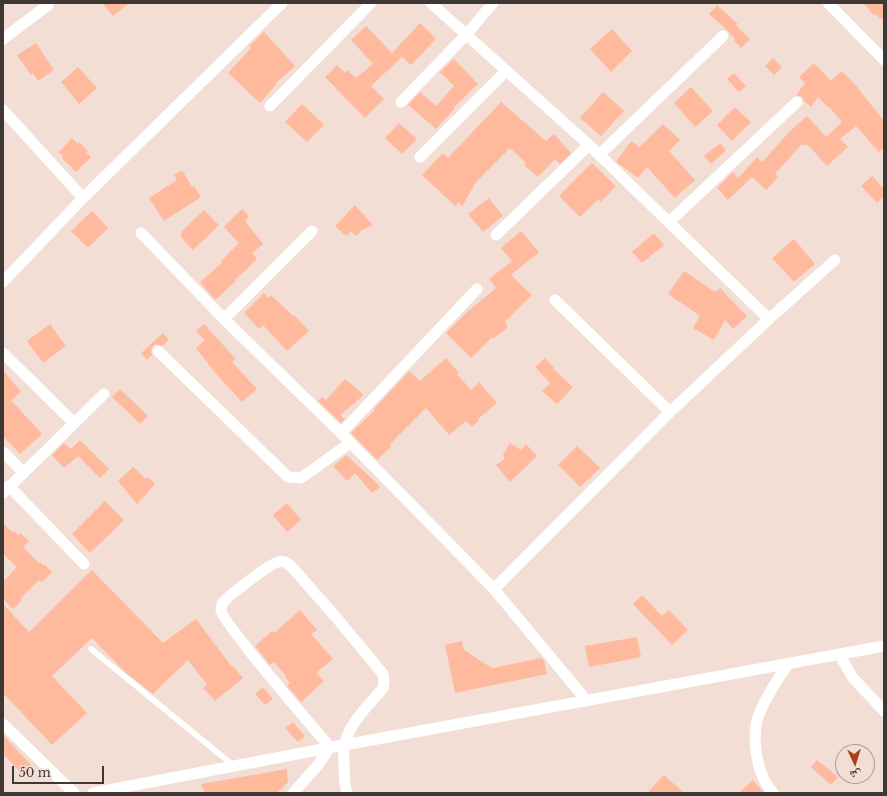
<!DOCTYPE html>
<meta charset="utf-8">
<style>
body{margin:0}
#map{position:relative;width:887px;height:796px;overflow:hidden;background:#f3ded6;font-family:"Libre Baskerville","Noto Naskh Arabic",serif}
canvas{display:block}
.frame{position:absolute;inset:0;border:4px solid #3f3734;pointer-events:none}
.north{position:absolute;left:835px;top:744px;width:40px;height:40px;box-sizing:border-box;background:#f3ded6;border:1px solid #ab9b95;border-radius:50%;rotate:176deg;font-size:11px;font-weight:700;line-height:16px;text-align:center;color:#3f3734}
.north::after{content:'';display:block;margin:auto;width:14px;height:18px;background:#a84311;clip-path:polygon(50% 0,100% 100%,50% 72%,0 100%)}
.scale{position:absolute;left:12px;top:766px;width:92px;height:18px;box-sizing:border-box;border:2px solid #3f3734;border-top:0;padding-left:5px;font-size:12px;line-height:14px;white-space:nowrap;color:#3f3734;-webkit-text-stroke:3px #f3ded6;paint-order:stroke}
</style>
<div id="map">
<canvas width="887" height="796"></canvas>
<div class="frame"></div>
<div class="north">ش</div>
<div class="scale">50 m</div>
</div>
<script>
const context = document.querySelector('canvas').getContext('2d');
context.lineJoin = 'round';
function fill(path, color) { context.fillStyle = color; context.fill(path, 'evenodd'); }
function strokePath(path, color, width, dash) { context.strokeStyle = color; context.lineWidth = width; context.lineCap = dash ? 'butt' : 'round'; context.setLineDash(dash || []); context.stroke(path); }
const building = new Path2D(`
 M102,3H129L113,16Z
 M864,3H884V21L875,14L873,15Z
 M717,5L738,24L736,25L750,39L741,48L734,41L735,39L728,31L709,14Z
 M420,23L436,39L411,65L402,57L371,86L384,99L365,118L325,77L337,65L345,73L347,70L356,78L373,64L351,40L366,26L392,53Z
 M612,29L632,51L611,72L590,49Z
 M264,32L295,66L275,84L276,85L260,103L228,73L251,48L249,46Z
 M36,43L54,70L38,81L33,73L31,75L17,55Z
 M773,58L782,67L774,75L765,66Z
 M454,59L478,84L454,107L455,108L436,129L408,105L420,92L436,106L454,86L440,72Z
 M814,63L831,81L841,71L853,82L884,121V147L879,152L856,126L840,139L848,147L827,166L807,144L804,146L802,144L775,174L778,177L766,190L752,177L728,200L717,188L733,172L738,178L757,157L762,162L791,130L807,116L826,137L842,122L829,107H828L818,97L811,107L804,101L802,97L796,95L805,83L799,77Z
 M78,67L97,88L79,104L61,82Z
 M734,73L746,86L739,92L727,79Z
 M691,87L713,111L695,127L674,103Z
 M603,92L624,111L601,136L580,118Z
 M501,102L546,141L554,134L571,153L560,164L555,159L538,177L524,165L526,163L510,148L476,182L462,207L459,202L455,206L422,175L443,153L448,158Z
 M302,104L324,125L307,142L285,122Z
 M735,107L751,122L732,141L717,125Z
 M399,123L417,139L402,154L385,138Z
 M663,124L680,140L669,151L695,180L675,198L647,167L638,178L616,162L631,141L640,147Z
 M72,138L78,144L79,142L88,151L86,152L91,157L76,172L62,158L63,156L59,152Z
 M720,143L726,150L711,164L704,156Z
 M592,163L616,186L601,202L599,199L580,217L559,196Z
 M182,170L192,187L194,186L201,197L164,221L149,198L177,180L174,175Z
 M872,176L884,189V197L877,203L861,186Z
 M489,198L503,216L483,232L468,214Z
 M355,205L373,225L362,230L356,236L351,231L346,236L335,226Z
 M242,209L249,216L245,221L263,244L252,253L257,259L235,280L236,281L215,300L200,282L222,263L221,261L239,243L224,227Z
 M204,210L219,225L193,250L180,236L182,234L181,232Z
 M92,211L108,228L88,248L71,231Z
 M521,231L539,252L511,275L532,295L505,322L508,327L493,339L492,337L471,358L446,333L465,314L496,288L489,279L512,261L501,248Z
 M654,233L664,245L642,263L632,252Z
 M794,239L815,264L794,282L772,258Z
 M684,271L715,292L720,288L747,316L733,329L725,320L714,340L693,328L700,316L668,294Z
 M264,293L269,298L271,295L293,316L294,315L309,331L287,351L263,325L259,329L244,313Z
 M50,324L66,346L43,363L27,341Z
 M204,324L236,359L232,362L257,389L242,402L216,374L196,348L205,340L196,331Z
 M163,333L169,340L162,346L156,344L153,346L151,350L152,355L147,360L141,353Z
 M446,358L459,373L457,374L471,390L479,382L497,403L478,419L479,420L472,427L466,421L449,435L426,408L390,444L392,446L377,460L351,433L375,410L374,409L409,371L420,381Z
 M545,358L554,368L553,369L573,387L557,404L542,391L550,383L535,367Z
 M3,370L21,392L11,400L42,434L20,454L3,436Z
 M345,379L364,395L340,415L345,419L341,423L318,401L322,397L326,400Z
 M120,389L148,416L140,424L112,397Z
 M80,440L109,469L100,478L78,456L64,468L52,455L64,443L71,449Z
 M510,443L521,450L526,444L537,456L510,482L496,465L505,459L503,455Z
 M577,446L600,468L580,487L558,465Z
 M346,455L376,482L380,487L372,493L355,473L347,481L333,466Z
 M133,467L146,479L148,477L155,484L137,504L118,481Z
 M105,501L124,520L90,553L72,534Z
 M287,503L301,520L287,532L273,515Z
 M3,523L12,532L14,531L19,535L20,533L29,541L23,547L39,563L40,562L43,565L44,564L52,572L42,582L39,580L20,599L22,600L13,609L3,599V582L17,567L3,554Z
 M92,570L163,643L196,619L232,667L233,666L243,678L215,701L203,688L207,685L188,660L153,694L124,671L92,638L52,676L87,713L52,745L3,693V604L29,632Z
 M642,595L662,616L669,610L688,630L672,645L633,604Z
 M300,610L317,630L311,634L333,659L316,673L324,681L301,702L287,686L290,683L285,677L286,676L274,662L270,665L255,646L272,631L274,633Z
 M637,637L641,657L589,667L585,646Z
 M462,641L464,650L492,668L542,658L544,661L547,674L455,693L445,645Z
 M263,687L273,699L265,705L255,694Z
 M293,722L305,736L298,742L285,728Z
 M3,735L32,766L22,774L3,754Z
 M817,760L838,777L831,785L811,767Z
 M287,769L288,782L277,793H205L201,784Z
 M664,775L684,793H647Z
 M753,780L764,793H739Z`);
const service = new Path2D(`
 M91,649L234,766`);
const minor = new Path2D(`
 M431,3L589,145L769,319
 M828,3L884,60
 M3,39L48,5
 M401,102L466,35L493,3
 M270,106L371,3
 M3,110L83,198
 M599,155L723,36
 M420,157L506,71
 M669,222L797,102
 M141,233L224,319L341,433L494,589L587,701
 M496,235L589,145
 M3,282L83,198L282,3
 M555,300L670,412
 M224,319L312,231
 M158,351L288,477L300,478L304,476L350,443
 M3,353L74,423
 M341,433L477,289
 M3,452L24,473
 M9,486L84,564
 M3,493L104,394
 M494,589L670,412L769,319L835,260
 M839,654L853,678L884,711
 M3,724L74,793
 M93,793L344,745L884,646
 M293,793L318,765L330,747C316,731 221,621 221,610C221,608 222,606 222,604C226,597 270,564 278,562C283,560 287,563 291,566L335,616L383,674L384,681L383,688C371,703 348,724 345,744C343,751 344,758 344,765C344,775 344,784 347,793
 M773,793C769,788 765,783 763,777C756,763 753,735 757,720C764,699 776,681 789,663`);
fill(building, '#ffba9e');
strokePath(service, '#fff', 5.5);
strokePath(minor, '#fff', 11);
</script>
